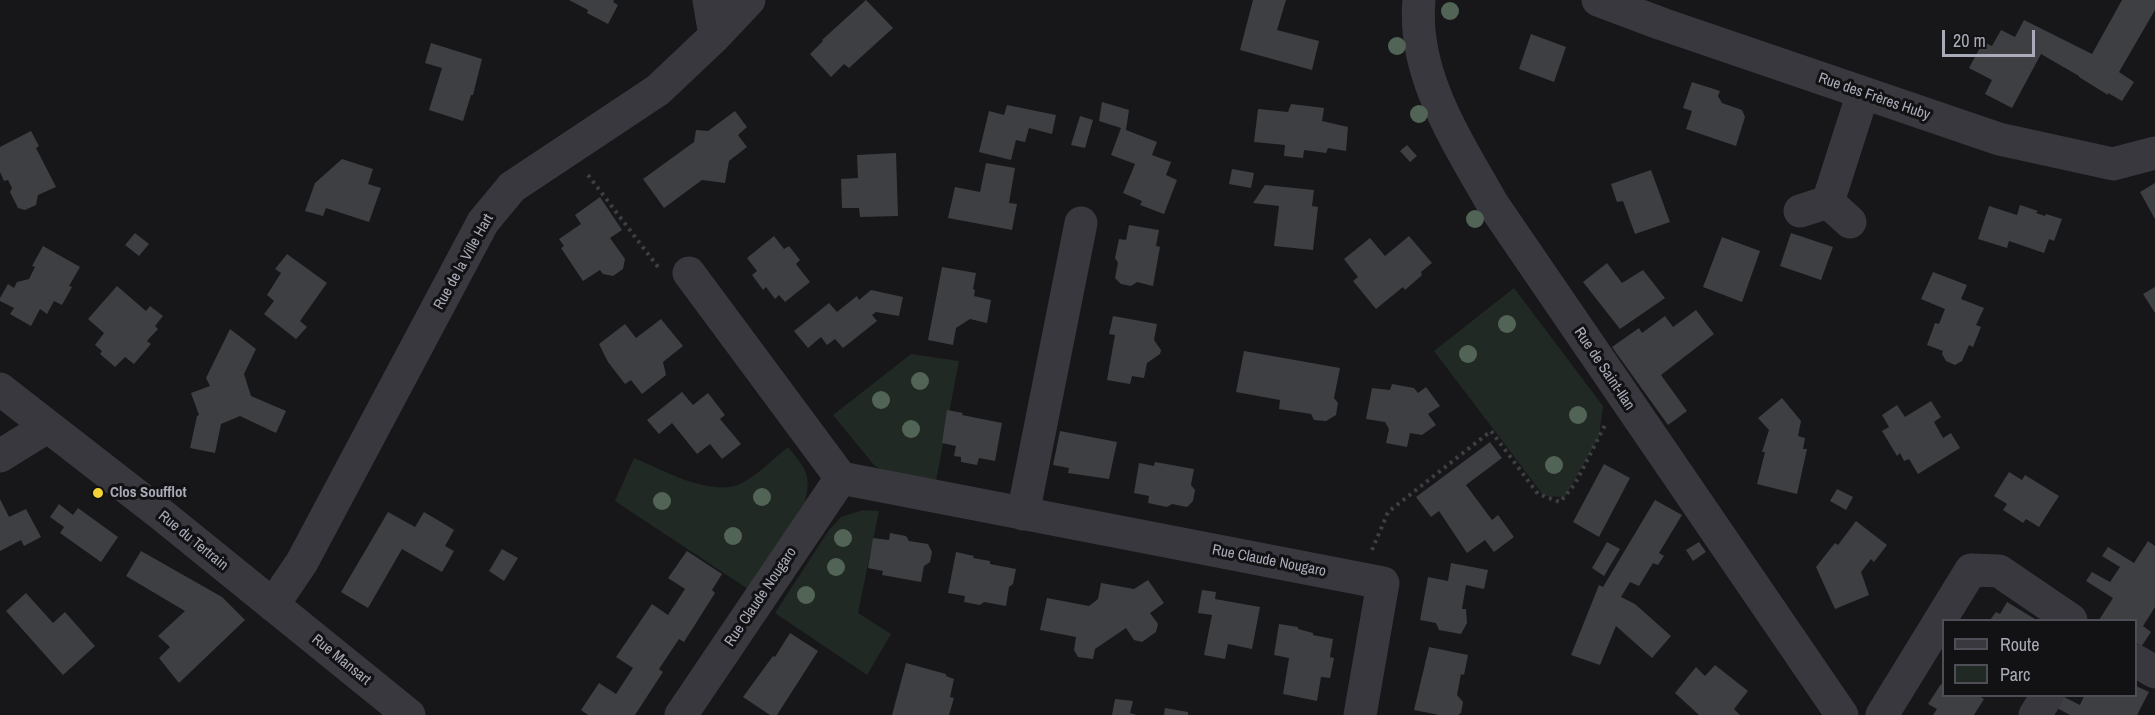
<!DOCTYPE html>
<meta charset="utf-8">
<style>
body{margin:0}
#map{position:relative;width:2155px;height:715px;overflow:hidden;background:#171719;font-family:"Archivo Narrow",sans-serif}
canvas{display:block}
.legend{position:absolute;left:1942px;top:619px;width:195px;height:78px;box-sizing:border-box;background:#121214;border:2px solid #4e4f56;margin:0;padding:8px 10px;list-style:none;font-size:18px;color:#a9abb8}
.legend li{display:flex;align-items:center;gap:12px;height:30px}
.legend b{width:30px;border:2px solid #4e4f56}
.scale{position:absolute;left:1942px;top:30px;width:93px;height:27px;box-sizing:border-box;border:3px solid #a9abb8;border-top:0;padding-left:8px;font-size:18px;line-height:21px;white-space:nowrap;color:#a9abb8;-webkit-text-stroke:4px #121214;paint-order:stroke}
</style>
<div id="map">
<canvas width="2155" height="715"></canvas>
<ul class="legend">
<li><b style="height:8px;background:#38383e"></b>Route</li>
<li><b style="height:16px;background:#202923"></b>Parc</li>
</ul>
<div class="scale">20 m</div>
</div>
<script>
const context = document.querySelector('canvas').getContext('2d');
context.lineJoin = 'round';
function fill(path, color) { context.fillStyle = color; context.fill(path, 'evenodd'); }
function strokePath(path, color, width, dash) { context.strokeStyle = color; context.lineWidth = width; context.lineCap = dash ? 'butt' : 'round'; context.setLineDash(dash || []); context.stroke(path); }
function write(font, color, halo, rows, align = 'center') {
  context.font = font + ' "Archivo Narrow",sans-serif'; context.lineWidth = 6; context.setLineDash([]); context.textBaseline = 'middle'; context.strokeStyle = halo; context.fillStyle = color; for (const [text, x, y, turn = 0] of rows) {
    context.save(); context.translate(x, y); context.rotate((+turn || 0) * Math.PI / 180); context.textAlign = isNaN(turn) ? turn : align; if (halo) context.strokeText(text, 0, 0); context.fillText(text, 0, 0); context.restore();
  }
}
const green = new Path2D(`
 M1514,288L1603,406L1599,437L1565,497L1544,496L1434,351Z
 M911,354L959,361L935,486L895,479L874,465L833,415Z
 M788,447C805,468 812,474 805,502L748,589L615,501L634,458C663,470 710,497 740,484C756,477 774,458 788,447Z
 M863,510L879,511L858,613L891,634L867,675L775,613L829,530L841,517Z`);
const building = new Path2D(`
 M569,0H614L613,2L618,5L608,24L587,13L588,10Z
 M866,0L893,28L849,68L844,64L831,77L810,54L823,41L822,40Z
 M1253,0H1286L1277,30L1319,41L1312,70L1240,50Z
 M2122,0H2155V10L2119,72L2134,82L2122,101L2108,93V95L2079,77V76L2041,54L2012,108L1985,94L1992,80L1969,68L1983,42L1992,46L2001,30L2015,37L2024,20L2092,54Z
 M1531,34L1566,47L1554,82L1519,69Z
 M431,43L482,59L473,95H471L463,121L429,110L442,68L425,63Z
 M1692,82L1720,91L1718,96L1722,103L1742,110L1745,117L1736,146L1686,129L1692,111L1683,108Z
 M1102,102L1129,110L1126,130L1157,142L1152,155L1171,162L1166,175L1177,180L1164,214L1140,205L1142,201L1123,193L1135,164L1111,155L1121,128L1099,121Z
 M1291,104L1324,108L1322,121L1348,127L1346,151L1328,148L1326,153L1304,150L1303,158L1284,156L1285,145L1254,142L1258,109L1288,112Z
 M1007,105L1056,115L1052,134L1029,128L1025,142L1016,140L1011,160L979,152L989,111L1004,115Z
 M735,111L747,127L738,135L747,147L729,161L725,183L702,180L664,208L643,179L694,142L696,130L708,131Z
 M1080,116L1093,120L1085,148L1071,145Z
 M31,131L39,146L36,148L56,187L38,195L36,205L25,210L18,208L10,192L12,188L8,180L4,181L0,172V147Z
 M1407,145L1417,156L1410,162L1400,151Z
 M896,153L898,216L860,217L859,208H842L841,179L858,178L857,155Z
 M342,159L373,169L368,184L381,188L369,222L326,208L323,216L305,211L315,183Z
 M986,163L1015,168L1009,203L1017,204L1012,230L948,218L955,187L980,192Z
 M1232,169L1254,173L1251,188L1229,184Z
 M1651,170L1670,222L1635,234L1623,201L1617,202L1611,184Z
 M2155,183V219L2140,192Z
 M1265,185L1314,190L1312,206L1318,207L1313,250L1274,246L1279,206L1253,203Z
 M600,197L622,230L610,238L625,259L623,269L613,276L603,274L600,270L583,281L561,248L564,246L559,239L581,224L575,215Z
 M2020,205L2038,211L2036,213L2045,216L2046,214L2062,219L2054,241L2049,239L2044,253L2009,241L2007,248L1978,239L1989,206L2017,215Z
 M1129,225L1159,230L1156,246L1160,247L1153,286L1137,282L1131,286L1121,284L1115,278L1118,263L1115,258L1119,239L1126,240Z
 M135,233L149,244L139,256L125,245Z
 M1791,233L1833,247L1821,280L1780,266Z
 M774,236L784,249L789,246L800,260L796,264L810,282L785,302L779,295L775,299L766,287L763,290L752,275L757,271L747,258Z
 M1409,236L1432,263L1421,272L1422,275L1405,290L1403,287L1376,309L1353,281L1358,277L1344,259L1370,238L1385,256Z
 M1722,237L1760,251L1742,302L1703,287Z
 M43,246L80,267L69,286L72,287L62,305L54,301L47,314L40,309L31,326L10,314L14,308L0,301V298L8,284L14,288L17,282L29,279L35,267L32,266Z
 M287,254L327,283L300,321L307,327L296,339L264,314L274,301L267,295L281,273L275,269Z
 M1607,263L1622,283L1643,270L1665,298L1620,329L1583,282Z
 M942,267L976,273L973,289L975,290L974,296L991,300L987,323L970,319L956,328L953,345L928,340Z
 M1933,272L1967,285L1961,299L1984,308L1976,325L1981,327L1973,347L1969,345L1962,361L1955,365L1946,361L1942,354L1943,351L1927,345L1935,323L1939,324L1945,309L1921,299Z
 M117,286L146,311L150,306L163,316L155,326L158,329L147,341L151,344L134,364L125,357L115,367L100,354L102,351L95,345L104,333L88,319Z
 M2155,287V313L2143,294Z
 M871,290L903,297L899,316L876,312L872,315L877,321L843,348L835,339L827,345L821,337L808,348L794,331L829,303L837,312L857,296L859,300Z
 M1696,310L1714,334L1661,375L1687,411L1668,425L1612,347L1639,328L1642,333L1665,316L1673,327Z
 M1113,316L1157,324L1154,340L1161,350L1160,354L1147,363L1144,378L1132,376L1130,384L1107,380L1115,335L1109,334Z
 M661,319L683,346L663,362L666,375L642,394L631,380L625,384L608,362L599,344L625,324L636,338Z
 M230,329L256,349L244,374L251,396L286,411L276,433L240,416L221,424L215,453L190,448L197,416L199,415L191,393L210,386L206,378Z
 M1244,351L1340,368L1334,398L1338,403L1336,415L1326,421L1314,420L1311,414L1279,409L1280,400L1236,392Z
 M1392,384L1414,388L1418,393L1426,387L1440,406L1428,414L1436,425L1422,435L1410,433L1407,447L1386,443L1389,429L1385,422L1366,419L1372,388L1390,390Z
 M682,392L693,405L708,393L725,415L720,419L741,444L722,459L710,444L697,454L672,423L659,434L647,420Z
 M1782,398L1801,421L1798,436L1805,438L1803,449H1807L1797,494L1757,484L1765,452H1762L1769,430L1758,418Z
 M1931,401L1941,417L1934,422L1943,438L1951,433L1960,448L1918,474L1909,459L1904,461L1900,453L1897,456L1882,431L1889,427L1882,415L1897,405L1905,417Z
 M947,410L963,413L962,415L1002,423L995,461L979,458L977,465L961,462V457L954,456L956,446L942,443Z
 M1060,431L1117,442L1109,479L1068,473L1069,468L1053,465Z
 M1490,442L1502,458L1466,485L1492,520L1498,515L1514,537L1494,552L1485,540L1467,553L1439,511L1431,517L1416,497Z
 M1155,462L1194,469L1191,485L1195,490L1193,501L1187,507L1172,504L1167,507L1148,503L1149,496L1134,493L1139,463L1154,466Z
 M1604,464L1630,478L1599,537L1573,522Z
 M2009,472L2022,480L2025,475L2059,496L2039,527L2026,519L2023,523L2003,510L2007,504L1994,496Z
 M1837,489L1853,497L1846,510L1830,501Z
 M0,499L9,517L26,509L41,537L24,546L21,540L0,551Z
 M1655,500L1682,515L1659,553L1664,556L1658,565L1653,563L1639,586L1630,582L1621,597L1635,604L1671,636L1652,658L1616,626L1600,665L1571,655L1599,585L1603,587Z
 M59,504L73,515L78,508L118,537L101,562L60,533L64,527L50,517Z
 M388,512L415,527L424,512L441,522L454,530L445,546L454,551L442,572L402,549L368,608L341,592Z
 M1856,521L1887,545L1874,562L1871,559L1861,572L1869,595L1835,609L1816,567L1835,543L1838,545Z
 M890,533L906,536L909,541L928,544L932,552L930,562L924,566L921,582L882,575L883,571L868,568L873,538L889,540Z
 M2148,541L2155,546V607L2143,626L2151,632L2141,647L2136,643V621L2099,620L2113,598L2086,581L2092,572L2110,582L2120,567L2102,556L2108,547L2134,563Z
 M1607,542L1620,549L1604,576L1592,568Z
 M1699,542L1706,552L1693,561L1686,550Z
 M502,549L518,558L504,581L489,571Z
 M141,551L222,597L245,620L179,683L159,658L170,647L158,636L185,611L126,576Z
 M687,551L722,574L712,590L715,593L684,642L679,639L659,669L663,672L635,715H588L581,710L599,683L616,694L633,668L616,657L652,604L668,615L685,589L668,578Z
 M956,552L974,556L973,558L990,561V564L1016,569L1013,584L1009,587L1006,606L984,602L980,605L964,602L965,596L948,593Z
 M1451,563L1488,570L1484,589L1466,585L1462,609H1466L1467,623L1461,634L1439,630L1436,623L1420,620L1428,577L1448,581Z
 M1148,580L1164,603L1150,613L1158,624L1156,632L1142,642L1134,640L1126,628L1095,649L1093,659L1078,657L1074,650L1076,637L1040,630L1047,598L1089,606L1098,599L1101,583L1134,589Z
 M1202,590L1216,592L1215,599L1260,607L1252,649L1228,644L1225,659L1204,655L1212,615L1198,613Z
 M26,593L53,623L65,612L95,646L63,675L6,611Z
 M2007,602L2035,619L2034,620H1990L1996,612L2000,614Z
 M1279,624L1298,627V629L1313,633V635L1333,639L1330,657L1334,658L1330,678L1321,677L1317,701L1283,694L1289,658L1274,655Z
 M790,633L818,651L777,715H770L743,697L773,656L775,657Z
 M1429,647L1468,655L1464,675L1461,674L1457,695L1463,702L1461,713L1458,715H1439L1414,710Z
 M906,663L946,674V676L954,679L950,697L954,698L949,715H892Z
 M1715,665L1748,691L1734,709L1740,715H1699L1675,693L1696,667L1705,676Z
 M1941,684L1944,685V696H1979L1984,699L1974,715H1933L1937,709L1928,704Z
 M2136,686L2149,692L2137,715H2070L2053,706L2062,696L2080,705L2084,696H2136Z
 M1115,699L1133,701L1130,713L1137,715H1112Z
 M1165,708L1188,712V715H1164Z`);
const path = new Path2D(`
 M588,175L658,267
 M1372,550L1388,512L1491,431L1538,494L1560,502L1575,484L1605,425`);
const minor = new Path2D(`
 M709,0L715,36
 M1598,0L1662,24L1999,139L2113,164L2155,153
 M1800,211L1828,202
 M1850,222L1828,202L1863,93
 M0,456L47,427
 M841,478L1383,583L1360,715
 M1023,514L1081,223
 M273,605L302,562L483,222L512,187L658,90L715,36L749,0
 M2136,661L2155,672
 M681,715L841,478L689,273
 M1882,715L1971,570L1999,571L2071,620
 M2035,715L2047,696`);
const tertiary = new Path2D(`
 M1419,0C1412,74 1457,141 1492,203L1842,715
 M0,389L162,515L409,715`);
const trees = [
 [1450,11],
 [1397,46],
 [1419,114],
 [1475,219],
 [1507,324],
 [1468,354],
 [920,381],
 [881,400],
 [1578,415],
 [911,429],
 [1554,465],
 [762,497],
 [662,501],
 [733,536],
 [843,538],
 [836,567],
 [806,595]
];
const markers = [
 [98,493,6,"#f2d235"]
];
const streetNames = [
 ["Rue des Frères Huby",1874,97,19],
 ["Rue de la Ville Hart",464,262,-61],
 ["Rue de Saint-Ilan",1604,369,56],
 ["Rue du Tertrain",193,541,39],
 ["Rue Claude Nougaro",1269,561,11],
 ["Rue Claude Nougaro",761,597,-56],
 ["Rue Mansart",341,660,39]
];
const poiNames = [
 ["Clos Soufflot",110,493]
];
fill(green, '#202923');
fill(building, '#3e3f43');
strokePath(path, '#3e3e45', 4, [3, 4.5]);
strokePath(minor, '#38383e', 33);
strokePath(tertiary, '#38383e', 33);
context.fillStyle = '#516456';
for (const [x, y] of trees) { context.beginPath(); context.arc(x, y, 9, 0, 2 * Math.PI); context.fill(); }
for (const [x, y, r, color] of markers) { const dot = new Path2D(); dot.arc(x, y, r, 0, 2 * Math.PI); context.fillStyle = color; context.fill(dot); strokePath(dot, '#121214', 2); }
write('15px', '#a9abb8', '#121214', streetNames);
write('bold 15px', '#a9abb8', '#121214', poiNames, 'left');
</script>
